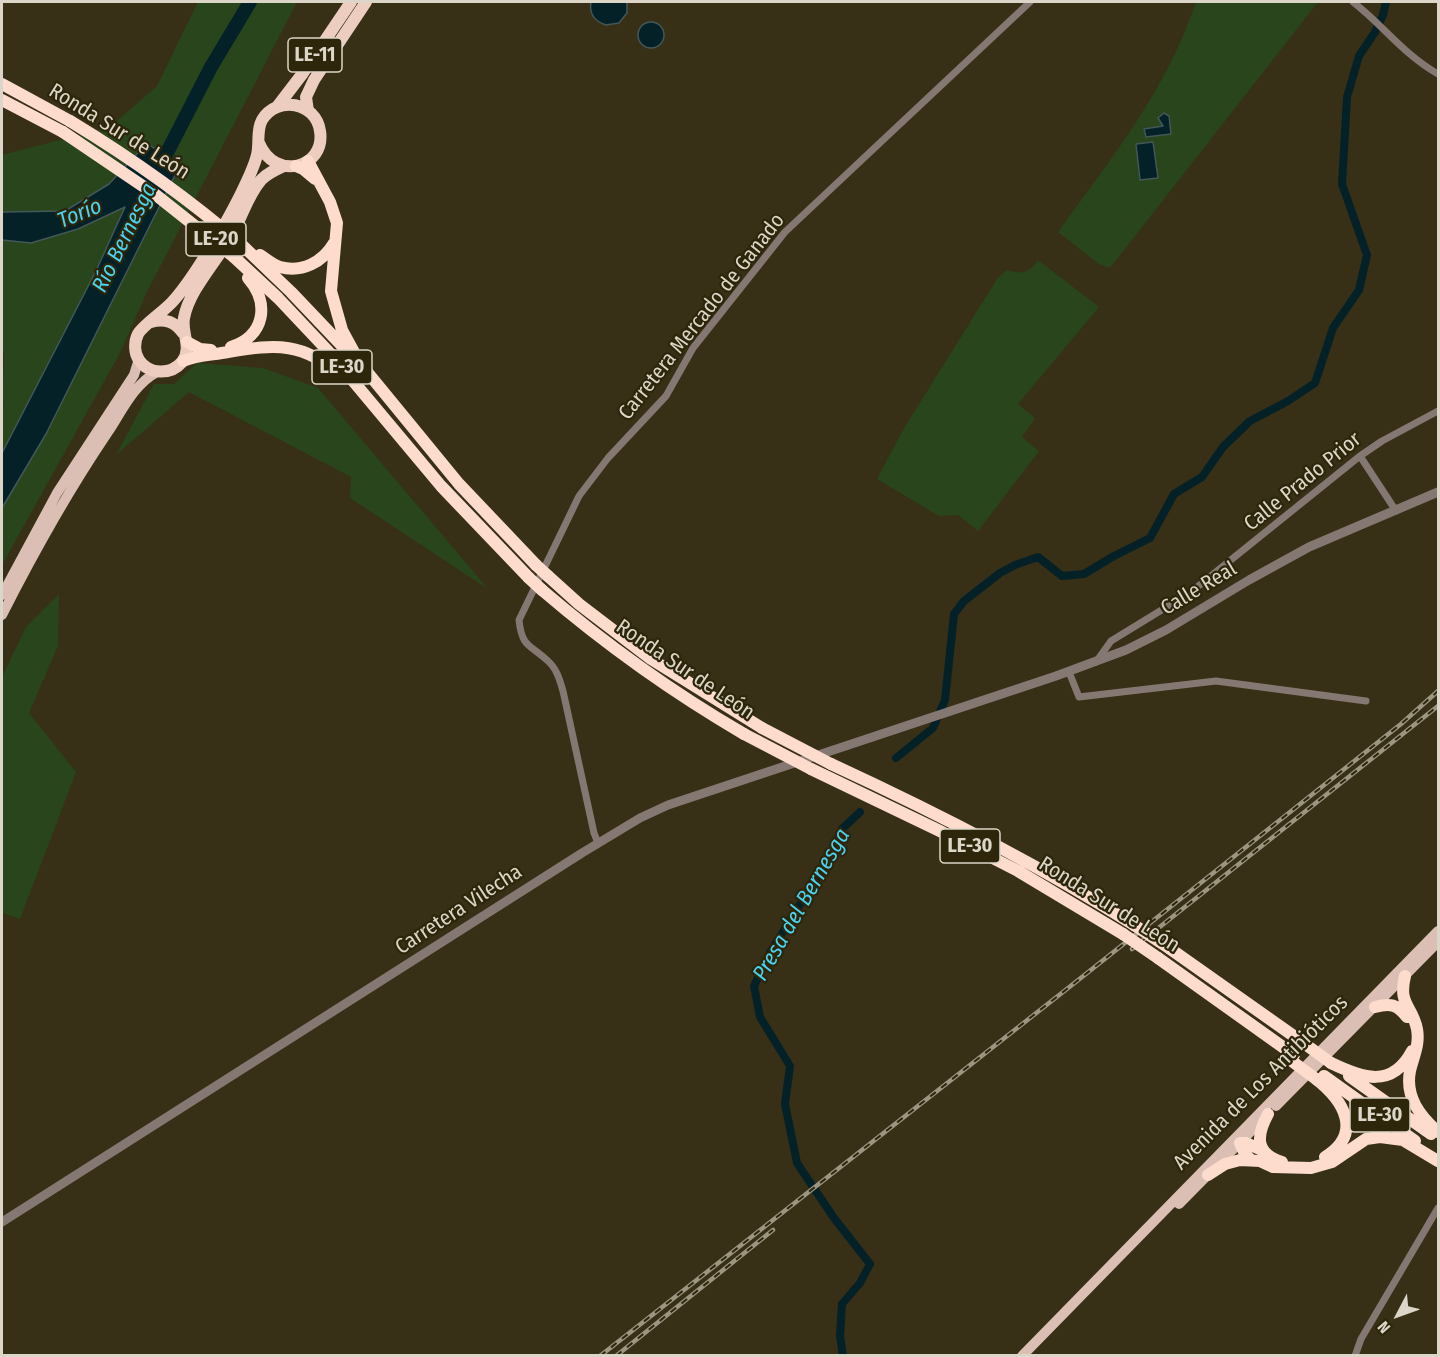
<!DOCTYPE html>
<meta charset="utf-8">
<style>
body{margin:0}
#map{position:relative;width:1440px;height:1357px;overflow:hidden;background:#373016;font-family:"Fira Sans Condensed",sans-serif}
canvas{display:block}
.frame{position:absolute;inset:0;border:3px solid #dbd6c7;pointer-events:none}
.north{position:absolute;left:1368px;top:1285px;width:60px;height:60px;-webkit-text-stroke:4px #2d260b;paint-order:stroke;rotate:229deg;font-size:16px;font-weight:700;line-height:24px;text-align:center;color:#dbd6c7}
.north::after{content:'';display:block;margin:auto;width:21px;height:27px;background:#dbd6c7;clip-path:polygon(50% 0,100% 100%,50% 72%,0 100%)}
</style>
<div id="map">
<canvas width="1440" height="1357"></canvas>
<div class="frame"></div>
<div class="north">N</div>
</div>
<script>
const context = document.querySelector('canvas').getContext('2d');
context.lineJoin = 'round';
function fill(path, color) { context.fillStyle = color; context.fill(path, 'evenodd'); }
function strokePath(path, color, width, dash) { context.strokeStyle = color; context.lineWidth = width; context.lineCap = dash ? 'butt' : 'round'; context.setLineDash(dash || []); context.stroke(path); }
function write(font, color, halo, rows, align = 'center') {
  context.font = font + ' "Fira Sans Condensed",sans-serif'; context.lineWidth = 4.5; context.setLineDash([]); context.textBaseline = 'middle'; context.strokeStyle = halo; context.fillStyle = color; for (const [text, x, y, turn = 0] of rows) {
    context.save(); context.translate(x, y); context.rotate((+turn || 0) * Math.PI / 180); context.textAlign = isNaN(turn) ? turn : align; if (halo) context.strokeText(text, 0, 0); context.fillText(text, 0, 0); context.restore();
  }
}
const green = new Path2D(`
 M198,2H297L147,292L120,353L2,565V409L4,403L2,401L4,358L2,342V155L110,127L157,86Z
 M1196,2H1318L1110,268L1099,264L1058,232C1111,159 1167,89 1196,2Z
 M1038,260L1099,307L1018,404L1035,418L1022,437L1039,451L978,531L958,515L939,516L877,479L903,430L997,279L1007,270C1022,275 1029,273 1038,260Z
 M197,363L263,368L318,388L488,589L350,498L351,477L189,392L116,455L154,384H174Z
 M59,594L58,646L29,713L76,772L20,919L2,913V677L26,627Z`);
const water = new Path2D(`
 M591,2H627V13L619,23L606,25C594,21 589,13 591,2Z
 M638 35a13 13 0 1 1 26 0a13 13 0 1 1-26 0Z
 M1164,113L1169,116L1171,134L1146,137L1144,129L1163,126L1158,118Z
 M1153,142L1158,178L1140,180L1136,144Z
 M147,143L179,167L46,434L2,508V453L96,271L125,207L78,229L31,243L2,240V212L65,211L109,184Z`);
const canal = new Path2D(`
 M896,758L933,728L945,700L954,614L964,601L1000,573L1015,565L1038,557L1062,576L1084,574L1114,556L1150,538L1174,494L1202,477L1223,447L1250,421L1288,401L1315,383L1333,328L1359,290L1367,255L1342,184L1347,97L1359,56L1375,32L1383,15L1386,2
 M843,1356L840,1336L842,1304L860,1283L870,1264L834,1218L797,1163L785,1104L790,1066L760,1017L754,986L771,951L830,856L842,829L860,812`);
const river = new Path2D(`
 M157,172L211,67L250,2`);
const minor = new Path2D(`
 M1353,2C1384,26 1403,54 1438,74
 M1360,456L1396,511
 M1096,662L1111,641L1191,592L1360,456L1382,441L1438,411
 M1069,672L1079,697L1216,681L1366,701
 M598,843L594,833L563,691C560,681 557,669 548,661C530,644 522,648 519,620L579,496L608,458L666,396L693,348L785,232L1030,2
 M1355,1356L1361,1339L1438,1208`);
const tertiary = new Path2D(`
 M2,1222L582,853L640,818L668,805L1056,676L1126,650L1166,630L1249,580L1309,547L1438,492`);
const primary = new Path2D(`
 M2,595L57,493L134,375L139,359
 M2,615C34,552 68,491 108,432C122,411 134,384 157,372
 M1276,1106L1438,942
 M1179,1204L1265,1117
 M1022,1356L1438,931`);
const trunk = new Path2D(`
 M277,107L303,73L351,2
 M308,111L306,97L314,80L366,2
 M259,143C275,182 326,168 320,131C316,102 277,95 262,120C256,131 260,143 257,155C252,175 229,218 217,237C204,258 191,281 174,300C166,310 143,325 138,334C134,342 134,353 139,360C149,375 171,375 182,362C193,348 181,333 184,318C189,290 217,261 231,236C242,218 247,196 261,180C268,173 275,170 284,166
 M151,322C165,318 175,322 183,333`);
const motorway = new Path2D(`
 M2,84L70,121
 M2,100L63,132
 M308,161L330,202L337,223L331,291L342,330L354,352
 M296,166L303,169L315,179
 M242,245L291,292L368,373L459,484L536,565
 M260,255C266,259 273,265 280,267C302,273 323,262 334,243
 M234,257L278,298L328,351L441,486L529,578
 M187,342L200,349L211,350
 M231,347C265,336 270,303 248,278
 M183,361C197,355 213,355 228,352C277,344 303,342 342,376
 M548,576L579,604L651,659L762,728
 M542,590C605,644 672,692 744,734
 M831,764C935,812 1036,863 1134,925
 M811,769L942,832L1018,871L1123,934
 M1169,948L1305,1044
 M1158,958L1294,1055
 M1405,976C1398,1005 1412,1005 1417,1029C1420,1045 1413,1057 1410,1071C1405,1097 1420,1116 1438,1132
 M1375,1007C1390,1003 1397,1004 1407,1017
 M1331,1063C1362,1078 1392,1089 1412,1051
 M1324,1076L1415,1141
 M1349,1076L1431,1134
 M1316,1079C1343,1100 1364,1133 1325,1157
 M1268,1114C1256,1136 1255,1154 1282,1162
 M1250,1159L1245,1154L1240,1143H1246L1262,1150
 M1208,1175L1225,1164L1240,1160L1260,1161L1273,1167L1311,1168L1332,1162L1366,1139L1380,1137L1403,1140L1438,1161`);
const rail = new Path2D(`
 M1132,949L1438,706
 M600,1356L1077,981L1401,724L1438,691
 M616,1356L773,1230`);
const motorwayBridge = new Path2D(`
 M70,121C131,158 188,198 242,245
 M63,132L156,195L234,257
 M536,565L548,576
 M529,578L542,590
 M762,728L831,764
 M744,734L811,769
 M1134,925L1169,948
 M1123,934L1158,958
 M1305,1044L1331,1063
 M1289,1059L1316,1079`);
const shields = [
 [315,55,54],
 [216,239,60],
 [342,367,60],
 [970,846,60],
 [1380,1115,60]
];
const shieldNames = [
 ["LE-11",315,55],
 ["LE-20",216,239],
 ["LE-30",342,367],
 ["LE-30",970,846],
 ["LE-30",1380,1115]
];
const streetNames = [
 ["Ronda Sur de León",119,132,32],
 ["Carretera Mercado de Ganado",702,317,-52],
 ["Calle Prado Prior",1303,482,-39],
 ["Calle Real",1199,589,-31],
 ["Ronda Sur de León",685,670,34],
 ["Ronda Sur de León",1109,905,32],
 ["Carretera Vilecha",459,910,-33],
 ["Avenida de Los Antibióticos",1261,1083,-45]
];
const waterNames = [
 ["Torío",80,214,-22],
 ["Río Bernesga",125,238,-64],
 ["Presa del Bernesga",802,905,-60]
];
fill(green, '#28451c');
fill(water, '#042128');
strokePath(water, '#445758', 1.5);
strokePath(canal, '#042128', 8);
strokePath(river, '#042128', 14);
strokePath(minor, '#857872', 7);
strokePath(tertiary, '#857872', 9);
strokePath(primary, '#dbbfb4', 10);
strokePath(trunk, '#eccdc0', 12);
strokePath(motorway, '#fddbcd', 12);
strokePath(rail, '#9b9581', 4.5);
strokePath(rail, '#2d260b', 2, [7]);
strokePath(motorwayBridge, '#fddbcd', 12);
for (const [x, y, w] of shields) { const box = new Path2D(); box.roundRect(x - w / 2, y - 17, w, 34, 4.5); context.fillStyle = '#2d260b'; context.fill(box); strokePath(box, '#dbd6c7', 1.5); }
write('bold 20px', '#dbd6c7', null, shieldNames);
write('21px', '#dbd6c7', '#2d260b', streetNames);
write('italic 22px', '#4bd3f0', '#2d260b', waterNames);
</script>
